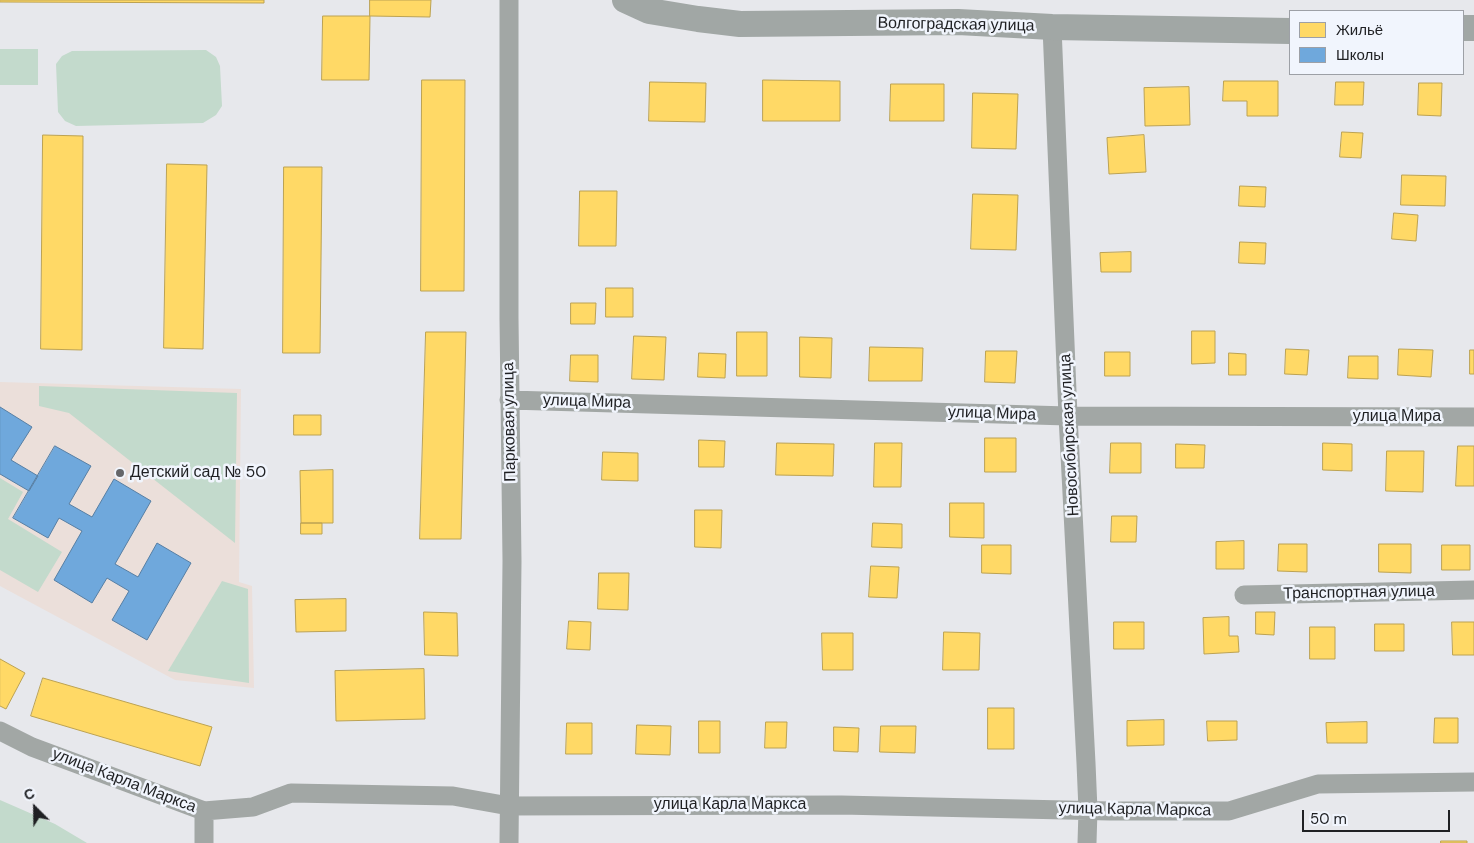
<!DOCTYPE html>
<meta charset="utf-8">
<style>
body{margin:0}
#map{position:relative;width:1474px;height:843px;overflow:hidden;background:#e7e8ec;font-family:"DM Sans",sans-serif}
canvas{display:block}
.legend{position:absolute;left:1289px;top:10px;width:175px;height:65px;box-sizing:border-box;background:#f1f5fd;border:1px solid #9da0a6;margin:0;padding:6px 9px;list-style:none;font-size:15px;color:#1f2023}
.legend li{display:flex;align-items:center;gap:10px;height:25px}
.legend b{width:25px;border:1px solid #9da0a6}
.north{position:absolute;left:10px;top:783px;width:50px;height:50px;-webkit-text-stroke:4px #f1f5fd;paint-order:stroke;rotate:337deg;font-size:14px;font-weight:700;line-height:20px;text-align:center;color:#1f2023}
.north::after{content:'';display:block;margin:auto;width:18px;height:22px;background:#1f2023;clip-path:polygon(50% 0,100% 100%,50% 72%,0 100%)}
.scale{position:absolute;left:1302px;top:810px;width:148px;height:22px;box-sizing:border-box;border:2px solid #1f2023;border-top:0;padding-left:6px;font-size:15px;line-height:18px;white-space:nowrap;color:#1f2023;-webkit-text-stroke:4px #f1f5fd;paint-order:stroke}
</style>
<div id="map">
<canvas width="1474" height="843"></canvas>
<ul class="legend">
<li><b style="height:14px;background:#ffd966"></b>Жильё</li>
<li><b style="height:14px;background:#6fa8dc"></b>Школы</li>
</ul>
<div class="north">С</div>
<div class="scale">50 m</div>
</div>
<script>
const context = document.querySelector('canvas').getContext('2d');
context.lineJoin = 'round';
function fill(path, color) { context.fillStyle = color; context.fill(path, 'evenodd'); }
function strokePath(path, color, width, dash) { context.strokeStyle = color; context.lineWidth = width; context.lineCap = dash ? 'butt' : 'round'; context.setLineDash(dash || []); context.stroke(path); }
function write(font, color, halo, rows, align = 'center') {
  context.font = font + ' "DM Sans",sans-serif'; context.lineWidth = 5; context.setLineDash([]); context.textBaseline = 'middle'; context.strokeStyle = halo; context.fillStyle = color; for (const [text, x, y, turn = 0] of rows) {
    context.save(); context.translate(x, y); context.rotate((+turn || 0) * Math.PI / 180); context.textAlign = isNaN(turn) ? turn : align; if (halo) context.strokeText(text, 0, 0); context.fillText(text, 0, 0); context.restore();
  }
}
const education = new Path2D(`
 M0,382L241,389L239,582L252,586L254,688L175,680L0,586Z`);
const green = new Path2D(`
 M0,49H38V85H0Z
 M206,50L216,57L220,66L222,106L216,115L203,123L76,126L65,121L58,112L56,64L62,56L72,51Z
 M39,386L237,393L235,543L69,413L39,406Z
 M0,478L23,492L8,519L62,552L38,592L0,570Z
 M222,581L248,589L249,683L168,671Z
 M0,800L55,824L87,843H0Z`);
const homes = new Path2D(`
 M0,0H264V3L0,2Z
 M370,0H431L430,17L370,16Z
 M323,16H370L369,80H322Z
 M422,80H465L464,291H421Z
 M763,80L840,81V121H763Z
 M1224,81H1278V116H1247V101H1223Z
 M650,82L706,83L705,122L649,121Z
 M1336,82H1364L1363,105H1335Z
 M1419,83H1442L1441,116L1418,115Z
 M891,84H944V121H890Z
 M1189,87L1190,125L1145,126L1144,88Z
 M973,93L1018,94L1016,149L972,148Z
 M1342,132L1363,133L1361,158L1340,157Z
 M43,135L83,136L82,350L41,349Z
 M1144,135L1146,172L1109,174L1107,138Z
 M167,164L207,165L203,349L164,348Z
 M284,167H322L320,353H283Z
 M1402,175L1446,176L1445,206L1401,205Z
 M1240,186L1266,187L1265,207L1239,206Z
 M580,191H617L616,246H579Z
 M973,194L1018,195L1016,250L971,249Z
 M1394,213L1418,215L1416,241L1392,239Z
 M1240,242L1266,243L1265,264L1239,263Z
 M1131,252V272H1101L1100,253Z
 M606,288H633V317H606Z
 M571,303H596L595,324H571Z
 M1192,331H1215V363L1192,364Z
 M426,332H466L461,539H420Z
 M737,332H767V376H737Z
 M634,336L666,337L664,380L632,379Z
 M800,337L832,338L831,378L800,377Z
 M870,347L923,348L922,381H869Z
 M1286,349L1309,350L1307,375L1285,374Z
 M1399,349L1433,350L1431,377L1398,375Z
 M1470,350H1474V374H1470Z
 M986,351H1017L1015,383L985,382Z
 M1105,352H1130V376H1105Z
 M699,353L726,354L725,378L698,377Z
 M1229,353L1246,354V375H1229Z
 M571,355H598V382L570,381Z
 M1349,356H1378V379L1348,378Z
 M294,415H321V435H294Z
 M985,438H1016V472H985Z
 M699,440L725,441L724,467H699Z
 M777,443L834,444L833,476L776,475Z
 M875,443H902L901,487H874Z
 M1111,443H1141V473H1110Z
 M1323,443L1352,444V471L1323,470Z
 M1176,444L1205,445L1204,468H1176Z
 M1458,446H1474V486H1456Z
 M1387,451H1424L1423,492L1386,491Z
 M603,452L638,453V481L602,480Z
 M333,470V523H301L300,471Z
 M950,503H984V538L950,537Z
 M695,510H722L721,548L695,547Z
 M1112,516H1137L1136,542H1111Z
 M301,523H322V534H301Z
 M873,523L902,524V548L872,547Z
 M1244,541V569H1216V542Z
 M1279,544H1307V572L1278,571Z
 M1379,544H1411V573L1379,572Z
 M982,545H1011V574L982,573Z
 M1442,545H1470V570H1442Z
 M871,566L899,567L897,598L869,597Z
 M599,573H629L628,610L598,609Z
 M346,599V631L296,632L295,600Z
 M424,612L457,613L458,656L425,655Z
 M1256,612H1275L1274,635L1256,634Z
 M1229,617V636H1238L1239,652L1204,654L1203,618Z
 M569,621L591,622L590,650L567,649Z
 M1114,622H1144V649H1114Z
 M1452,622H1474V655H1453Z
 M1375,624H1404V651H1375Z
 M1310,627H1335V659H1310Z
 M944,632L980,633L979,670H943Z
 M822,633H853V670H823Z
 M0,659L25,673L6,709L0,706Z
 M424,669L425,719L336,721L335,671Z
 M43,678L212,727L200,766L31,716Z
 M988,708H1014V749H988Z
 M1435,718H1458V743H1434Z
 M1164,720V745L1127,746V721Z
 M699,721H720V753H699Z
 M1207,721H1237V740L1208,741Z
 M766,722H787L786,748H765Z
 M1367,722V743H1327L1326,723Z
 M567,723H592V754H566Z
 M637,725L671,726L670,755L636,754Z
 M881,726H916L915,753L880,752Z
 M834,727L859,728L858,752L834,751Z
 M1441,841H1467V843H1441Z`);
const schools = new Path2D(`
 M0,407L32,427L11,460L38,476L29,491L0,474Z
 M55,446L91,466L69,504L92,517L114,479L151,501L115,564L138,577L157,543L191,563L147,640L112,620L129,591L107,578L92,603L54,580L82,531L59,518L48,538L13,518Z`);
const street = new Path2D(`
 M509,0V318L512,561L509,843
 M1052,27L1068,416L1086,763L1088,810L1087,843
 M509,400L1068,416L1474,417
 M1244,595L1474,590
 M0,731L32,747L204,811L253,807L291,793L453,796L509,806L841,805L1110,811H1229L1318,784L1474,782
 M204,843V811`);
const secondary = new Path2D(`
 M625,0L649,11L698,19L740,24L958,22L1052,27L1290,31
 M1463,28H1474`);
const markers = [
 [120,473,5,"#656669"]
];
const streetNames = [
 ["Волгоградская улица",956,25,1],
 ["улица Мира",587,402,2],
 ["улица Мира",992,414,2],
 ["улица Мира",1397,417],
 ["Парковая улица",510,422,-91],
 ["Новосибирская улица",1070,435,-93],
 ["Транспортная улица",1359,593,-1],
 ["улица Карла Маркса",124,781,21],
 ["улица Карла Маркса",730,805],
 ["улица Карла Маркса",1135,810,1]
];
const poiNames = [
 ["Детский сад № 50",130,473]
];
fill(education, '#ebdfda');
fill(green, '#c3dacc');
fill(homes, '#ffd966');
strokePath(homes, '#bca252', 1);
fill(schools, '#6fa8dc');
strokePath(schools, '#577fa4', 1);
strokePath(street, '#a2a7a5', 19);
strokePath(secondary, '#a1a7a5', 26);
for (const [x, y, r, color] of markers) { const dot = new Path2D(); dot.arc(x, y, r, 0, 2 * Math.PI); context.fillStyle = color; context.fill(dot); strokePath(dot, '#f1f5fd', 2); }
write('16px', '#1f2023', '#f1f5fd', streetNames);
write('16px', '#1f2023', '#f1f5fd', poiNames, 'left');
</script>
